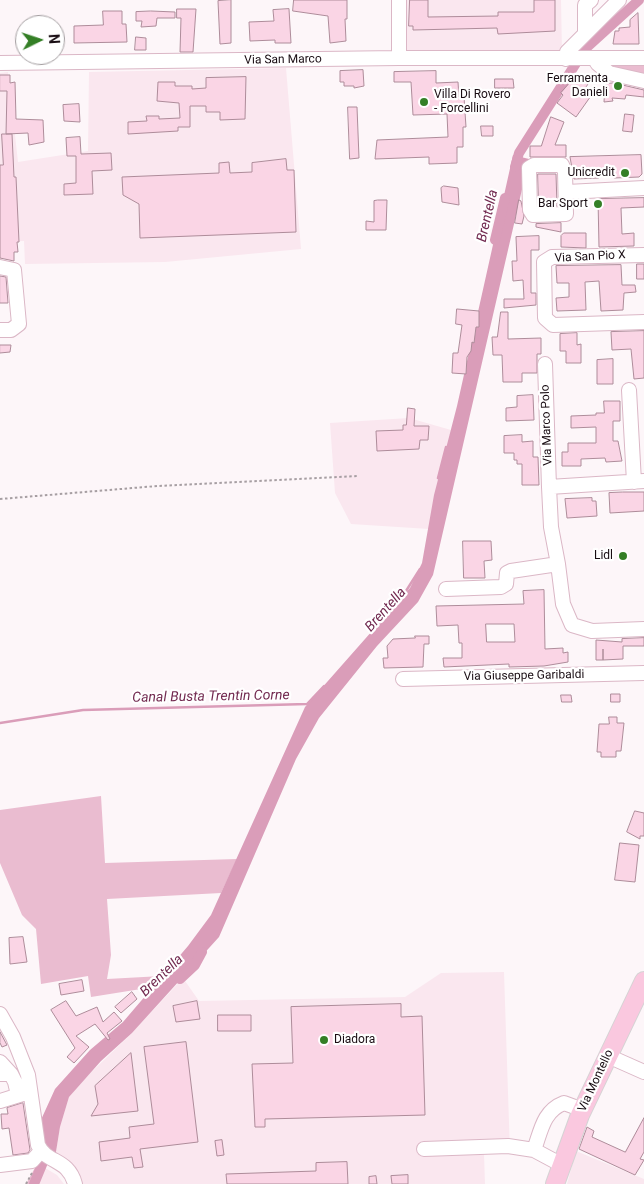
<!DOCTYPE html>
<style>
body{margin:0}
#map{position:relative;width:644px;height:1184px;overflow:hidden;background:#fdf6f9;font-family:Roboto,sans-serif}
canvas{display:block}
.north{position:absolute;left:15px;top:15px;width:50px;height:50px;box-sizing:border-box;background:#fff;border:1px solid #a39ea0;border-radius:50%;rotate:86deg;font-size:14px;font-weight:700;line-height:20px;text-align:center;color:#180c12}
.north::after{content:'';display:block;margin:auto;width:18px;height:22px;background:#347f26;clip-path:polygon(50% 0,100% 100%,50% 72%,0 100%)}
</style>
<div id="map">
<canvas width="644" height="1184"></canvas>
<div class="north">N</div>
</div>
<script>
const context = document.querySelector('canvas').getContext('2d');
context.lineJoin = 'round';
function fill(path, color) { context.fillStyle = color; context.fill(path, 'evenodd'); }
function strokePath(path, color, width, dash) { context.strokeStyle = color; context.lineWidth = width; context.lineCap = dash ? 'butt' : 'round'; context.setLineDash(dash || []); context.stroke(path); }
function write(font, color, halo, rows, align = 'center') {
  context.font = font + ' Roboto,sans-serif'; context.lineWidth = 4.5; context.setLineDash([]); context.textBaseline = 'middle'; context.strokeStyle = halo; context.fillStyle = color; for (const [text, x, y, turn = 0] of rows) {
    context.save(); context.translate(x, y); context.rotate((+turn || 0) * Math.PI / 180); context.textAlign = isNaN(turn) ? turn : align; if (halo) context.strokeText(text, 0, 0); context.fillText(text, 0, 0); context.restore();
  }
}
const built = new Path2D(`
 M406,0H561L562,53H407Z
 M286,68L301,249L165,262L25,264L24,241L0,242V73L8,72L18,162L88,151L89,72Z
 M409,418L451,430L429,529L351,524L335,493L330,423Z
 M504,972L510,1153L484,1154L485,1184H79L55,1158L60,1127L69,1097L77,1086L132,1033L183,978L199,1001L405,997L441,973Z
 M576,1151L644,1179V1184H567Z
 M45,1168L57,1175L64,1184H36Z`);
const green = new Path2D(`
 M619,62L644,63V74L615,69V65Z
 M101,796L105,863L237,859L221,893L107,899L111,955L107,979L162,976L144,996L141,989L91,997L88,976L41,984L36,929L22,915L0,863V810Z
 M38,1162L45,1168L36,1184H26Z`);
const water = new Path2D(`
 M513,155L529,159L433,575L418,602L377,646L319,718L296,759L219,937L132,1033L101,1061L69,1097L60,1127L55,1158L44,1149L40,1122L55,1089L90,1050L123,1022L188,946L211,915L305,707L410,588L422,563L434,495L457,406Z`);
const stream = new Path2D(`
 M438,478L446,447
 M399,602L420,569
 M0,723L83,710L307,704L324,686`);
const canal = new Path2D(`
 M515,167L519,153L585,49L639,0
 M495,240L505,198
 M180,979L195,965L202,952
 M34,1184L48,1150`);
const building = new Path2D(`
 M231,0V43L220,44L218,1Z
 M294,0H347V19H345L346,41L330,43L328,16L293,11Z
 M410,0H428V17L498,16V12H534V0H555V31L498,34L497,28L413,30V26H409Z
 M177,9H196L193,52H180L181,18H177Z
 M289,9L291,43H275V40L250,41L249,22L274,21L273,10Z
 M103,11H122V24H126L127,42L74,43V26L103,25Z
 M151,11L175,12V18H157L156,26L141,27L142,21H136V12Z
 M638,13L639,44H613L615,31H619V28L630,27V20Z
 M136,37L146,38V50H135Z
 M363,70L364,86L354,88V86H344V82H340V71Z
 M436,71V83L458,82L459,97H464L466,127H463V147H457V163L429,164V157L375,159L377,140L448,137L447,114L413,115L411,82H394V72Z
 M0,75H10V83L15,82L16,119L43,120L44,142L29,145L28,133L6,134L7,91H0Z
 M577,75L588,84L586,87L593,93L576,117L557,103L563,95L561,93Z
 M246,77L245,119L220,120V112H206V106H190V127H178V131L128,134V122L147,121L146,116H159V119L180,118L179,103L157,101L158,82H175V86H192V89L206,88V78Z
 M495,79H513L514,88H495Z
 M614,83L644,90V97L626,95L625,99L612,98L613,101L604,102L605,84Z
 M79,104L80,122L64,121L63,105Z
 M348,107H357L359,158L350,159Z
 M625,114L634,115L632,132L623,131Z
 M551,117L564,122L555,145H566V157H530V146H541Z
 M481,126H493V136H482Z
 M2,134H12L14,177H16L19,242H17L18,252H14V261L0,258V165H3Z
 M80,137L81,154L111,153L112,170L92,171L93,194L64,195V184L76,183V156H67L66,138Z
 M641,155L642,174L639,177L614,178L605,170L599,178L574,179L570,157Z
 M286,159L287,170H294L296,232L140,238L139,204L123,195L122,177L219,173V163L229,162L230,173L252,172V163Z
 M538,174H556L557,206H539Z
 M444,186L458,188L459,205L442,202L441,188Z
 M644,198V207L621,208L622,234L634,233V246L599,247L598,199Z
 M378,200H387L386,230H366V221L374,222V201Z
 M519,200L521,201L524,216L522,224L515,223Z
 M561,223V232L536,227V224Z
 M564,233H586V248L561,247V236Z
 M539,236V250H531V293H536V305L504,308V299H524L523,280L513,281L512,261H517L516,237Z
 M637,264H644V279H637Z
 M621,265L622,285H635L636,292L624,293L623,310L601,311L599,281L585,282L586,310L557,311L556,298L569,297V283H557L556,266Z
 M0,276L6,277L8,303H0Z
 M457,309L479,311V327H476L474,343L472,342L471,351L467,357L466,374L452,373L453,353H458L462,325L456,324Z
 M501,312H508V339L541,338V354H537V373H522V382H503L502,355H493L492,337H497Z
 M644,331V378L634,379L631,349L612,350L611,332Z
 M577,333V345L581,344V363H566V351H560V334Z
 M0,345H11L10,352L0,353Z
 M613,359V384H597V360Z
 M533,395L534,420L506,421V408L517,407V396Z
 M604,401H620V421H613V441H618L622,461L606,462L605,458L581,459V466H562V452H568V443H596V427L571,428V416L596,415V413H604Z
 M408,408L415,409L414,426H429L428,440H420L419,449L377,451L376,431L403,430V425H406Z
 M522,435V442L533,441V457H538L539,485H522V464H517V460H514V453H504V436Z
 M623,492H644V511L610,513L609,493Z
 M592,498V501H596L597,516L567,518L565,499Z
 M463,541H491L492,560L484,561L485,578H464Z
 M544,590L545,649L563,648V653L568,652V662L544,666L509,667V664L444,667L443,658H462V643H459L458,625L437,626L436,606L524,604L523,591ZM486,624H514L515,642H487Z
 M415,636H429V644H424L423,667L384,668L383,658H388L387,646L393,639L415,638Z
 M644,638V646H623V659L603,660V649V660H596V640L622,642V639Z
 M611,694H620V702H611Z
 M561,695H571L572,702H562Z
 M609,717H617V723H624L621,751H616V757H601V752H597L599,724H609Z
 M635,811L644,813V836H640V839L627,832Z
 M620,843L639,845L635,882L615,880Z
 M23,937L27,962L10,964L9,938Z
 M82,980L84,991L61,995L59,984Z
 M132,992L137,999L121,1013L115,1007Z
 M66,1001L76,1016L97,1007L103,1022L114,1012L122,1021L107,1033L110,1039L108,1040L95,1024L76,1036L89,1047L74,1063L67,1057L75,1048L51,1010Z
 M197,1001L200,1019L176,1022L173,1006Z
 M401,1004V1017L422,1016L425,1115L265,1119V1127H255L252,1064L293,1063L291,1007Z
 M218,1015H251V1031H218Z
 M0,1032L7,1045L2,1047L0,1043Z
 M186,1042L198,1142L140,1149L143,1167L134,1168L132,1157L101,1161L99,1142L130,1138L129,1127L154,1124L144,1047Z
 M131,1053L138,1111L91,1116L98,1104L95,1086Z
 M23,1103L30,1150L28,1153L13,1155L9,1128L2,1129L1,1114H8L7,1108Z
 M644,1118V1152L640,1159L644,1160L635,1175L579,1149L587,1127L594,1131L592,1137L625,1152Z
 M222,1140L224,1155L217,1156L215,1141Z
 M347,1162L348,1184H227L226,1174L316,1171V1163Z
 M408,1175V1184H392L391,1176Z
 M376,1176L377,1184H369V1177Z`);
const path = new Path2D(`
 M0,499L157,486L357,476
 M26,1184L32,1173`);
const minor = new Path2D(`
 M399,0V58
 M585,33V5L591,0
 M566,59L567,52L619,0
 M597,59V63L609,73L644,81
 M0,63L399,58H644
 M534,165H562L565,172L566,214L533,215L530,210L529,168Z
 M567,192L644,188
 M644,255L552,257L544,262L545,318L553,325L644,322
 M0,267L14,270L19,324L11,330H0
 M545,364L549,487
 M629,390L634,482
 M558,564L563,604L572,625L592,631L644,629
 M446,589L501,587L506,584L507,573L511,571L558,564L551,527L549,487L644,481
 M403,679L644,673
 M0,1014L13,1037L28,1075L38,1145C47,1164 68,1158 75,1184
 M608,1056L644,1072
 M0,1062L11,1074
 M0,1074H11L15,1082L18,1095
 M0,1101L26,1093
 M424,1149L508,1146L534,1150
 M0,1165L32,1161L41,1151
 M562,1165L534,1150C541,1131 543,1111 564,1103L583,1110`);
const major = new Path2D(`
 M555,1184L580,1115L644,981`);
const markers = [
 [618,86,5,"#347f26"],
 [424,102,5,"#347f26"],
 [625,173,5,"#347f26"],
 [598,204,5,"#347f26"],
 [623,556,5,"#347f26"],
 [324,1040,5,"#347f26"]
];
const streetNames = [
 ["Via San Marco",283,60,-1],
 ["Via San Pio X",590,257,-3],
 ["Via Marco Polo",547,425,-92],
 ["Via Giuseppe Garibaldi",524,676,-1],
 ["Via Montello",596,1081,-65]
];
const poiNames = [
 ["Ferramenta",608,79],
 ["Danieli",608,93],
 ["Villa Di Rovero",434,95,"left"],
 ["- Forcellini",434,109,"left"],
 ["Unicredit",615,173],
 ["Bar Sport",588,204],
 ["Lidl",613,556],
 ["Diadora",334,1040,"left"]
];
const waterNames = [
 ["Brentella",488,216,-77],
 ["Brentella",386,610,-48],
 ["Canal Busta Trentin Corne",211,697,-1],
 ["Brentella",162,976,-44]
];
fill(built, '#fae7ef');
fill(green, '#eabcd0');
fill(water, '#da9db9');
strokePath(stream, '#da9db9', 2.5);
strokePath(canal, '#da9db9', 10);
fill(building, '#fad5e5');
strokePath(building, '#ae8c9a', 1);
strokePath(minor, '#dbb7c6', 16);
strokePath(major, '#d5d3d4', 20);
strokePath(path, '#a69ea2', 2, [2.5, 2.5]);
strokePath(minor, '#fff', 14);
strokePath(major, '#fac8df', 18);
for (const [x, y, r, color] of markers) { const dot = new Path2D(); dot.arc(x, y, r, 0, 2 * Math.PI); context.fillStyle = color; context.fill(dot); strokePath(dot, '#fff', 2); }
write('12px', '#180c12', '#fff', streetNames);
write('12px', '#180c12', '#fff', poiNames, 'right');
write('italic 14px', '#722a50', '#fff', waterNames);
</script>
